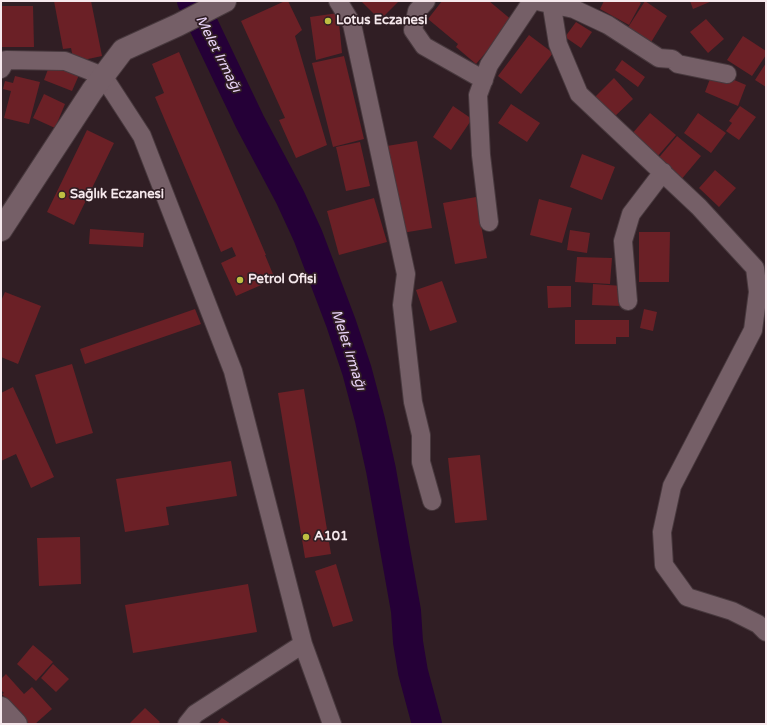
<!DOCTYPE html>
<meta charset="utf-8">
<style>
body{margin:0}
#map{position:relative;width:767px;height:725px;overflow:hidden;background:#301e24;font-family:"Varela Round",sans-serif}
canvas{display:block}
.frame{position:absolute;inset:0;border:2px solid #f6e9ed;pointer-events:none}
</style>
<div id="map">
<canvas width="767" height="725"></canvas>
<div class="frame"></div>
</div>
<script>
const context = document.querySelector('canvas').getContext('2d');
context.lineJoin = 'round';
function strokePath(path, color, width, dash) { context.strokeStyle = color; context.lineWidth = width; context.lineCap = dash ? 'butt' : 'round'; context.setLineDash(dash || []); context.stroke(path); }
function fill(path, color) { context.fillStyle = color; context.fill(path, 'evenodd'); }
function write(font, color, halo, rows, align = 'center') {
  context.font = font + ' "Varela Round",sans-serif'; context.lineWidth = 3.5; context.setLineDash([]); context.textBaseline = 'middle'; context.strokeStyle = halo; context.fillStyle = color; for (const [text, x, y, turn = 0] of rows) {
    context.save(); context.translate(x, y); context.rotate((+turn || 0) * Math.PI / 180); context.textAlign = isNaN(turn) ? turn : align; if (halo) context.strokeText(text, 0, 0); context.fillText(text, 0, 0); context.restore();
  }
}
const river = new Path2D(`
 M192,1L250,122L290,197L308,236L341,323L357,371L370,420L381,470L406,611L408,642L413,672L427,724`);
const building = new Path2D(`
 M54,1H91L102,56L74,62L71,48L63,49Z
 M285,1H288L302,30L295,36L327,145L296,158L279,120L285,118L241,21Z
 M361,1H399L380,20Z
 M442,1H489L513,21L476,64L456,47L458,44L428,19Z
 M604,1H638L641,3L629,25L600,9Z
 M645,1L667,16L650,44L627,29Z
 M690,1H712L693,9Z
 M1,6H33L34,47H1Z
 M338,13L342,53L316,60L310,17Z
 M706,19L724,39L708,53L690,32Z
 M576,22L592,32L581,48L565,37Z
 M529,35L553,53L521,94L498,76Z
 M743,36L766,51V55L752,76L727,60Z
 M179,52L266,255H265L275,279L236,296L221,263L236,256L232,247L221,252L155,97L164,93L152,64Z
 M344,56L364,139L333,147L312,63Z
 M622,60L645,77L638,87L615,70Z
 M766,63V87L755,80Z
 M50,64L79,75L72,91L44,80Z
 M713,71L746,85L738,106L705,92Z
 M15,76L40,82L29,124L4,118L11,91L3,89L5,81L13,83Z
 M614,78L633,99L613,118L594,98Z
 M44,94L65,104L55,128L33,118Z
 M511,104L540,123L527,142L498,123Z
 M453,106L472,119L451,150L433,137Z
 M740,106L756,117L739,140L726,131L732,123L729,121Z
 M650,113L676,135L657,157L631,135Z
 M698,113L726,133L711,153L684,133Z
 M87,130L114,143L74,225L47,212Z
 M677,136L701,156L680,181L656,161Z
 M417,141L432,228L402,233L387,146Z
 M360,142L370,186L346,191L336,147Z
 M582,154L615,167L602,200L570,187Z
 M715,170L736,188L719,207L699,188Z
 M476,197L487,258L455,264L443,203Z
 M374,198L387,242L339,255L327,211Z
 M539,199L572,208L562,243L530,235Z
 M90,229L144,233L143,247L89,244Z
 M570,230L590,233L587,253L567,250Z
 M639,232H670L669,282H639Z
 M577,257L612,258L610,284L575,282Z
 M442,281L457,322L430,331L416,290Z
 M593,284L623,286L622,306L592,305Z
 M547,286H571V307L548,308Z
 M5,292L41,306L18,364L1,357V301Z
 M195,309L201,324L85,364L80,349Z
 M644,309L657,312L653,331L640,328Z
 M575,320H629V337H616V344H575Z
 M72,364L93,433L56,444L35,375Z
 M13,387L54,477L31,488L16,454L1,461V428L2,427L1,425V393Z
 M304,389L331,554L305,558L278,393Z
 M480,455L487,520L455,523L448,458Z
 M231,461L237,496L166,507L169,525L125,532L116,479Z
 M80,537L81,584L39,586L37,538Z
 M336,564L353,621L333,627L315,571Z
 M248,584L257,632L133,653L125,605Z
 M33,645L53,662L36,681L17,664Z
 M53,664L69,679L56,692L41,678Z
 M6,674L24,694L32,687L52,709L35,724H29L2,694L4,693L1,690V679Z
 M145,708L160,722L158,724H129Z
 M222,718L231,724H217Z`);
const street = new Path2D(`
 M338,1L352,24L406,274L402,305L413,402L421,435V462L432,501
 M426,1L417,11L413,30L424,46L484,80
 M551,1L558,44L579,94L699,207L755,268L758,292L753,330L672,486L662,532L664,565L687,597L732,611L758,624L766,632
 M541,2L574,9L608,25L659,58L672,59L678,64L727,74
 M1,69L6,60L65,61L103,76L142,136L233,371L303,644L332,724
 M489,222L481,155L478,95L489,65L532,1
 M628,301L623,241L631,214L663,172
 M187,724L195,714L303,644`);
const secondary = new Path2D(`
 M1,230L92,91L123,50L178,25L225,1
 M1,708L16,724`);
const markers = [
 [328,21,4,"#bebf42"],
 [62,195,4,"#bebf42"],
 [240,280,4,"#bebf42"],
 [306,537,4,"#bebf42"]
];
const poiNames = [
 ["Lotus Eczanesi",336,21],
 ["Sağlık Eczanesi",70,195],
 ["Petrol Ofisi",248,280],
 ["A101",314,537]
];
const waterNames = [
 ["Melet Irmağı",218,54,63],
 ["Melet Irmağı",348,350,72]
];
strokePath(river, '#250037', 30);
fill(building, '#6b2026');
strokePath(street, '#48393e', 20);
strokePath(secondary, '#48393e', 24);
strokePath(street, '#755f67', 18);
strokePath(secondary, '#755f67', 22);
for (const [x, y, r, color] of markers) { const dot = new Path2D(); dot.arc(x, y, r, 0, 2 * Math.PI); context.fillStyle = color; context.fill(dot); strokePath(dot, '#301e24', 1.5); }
write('bold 13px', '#f6e9ed', '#301e24', poiNames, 'left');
write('italic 14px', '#e8d3f7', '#301e24', waterNames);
</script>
